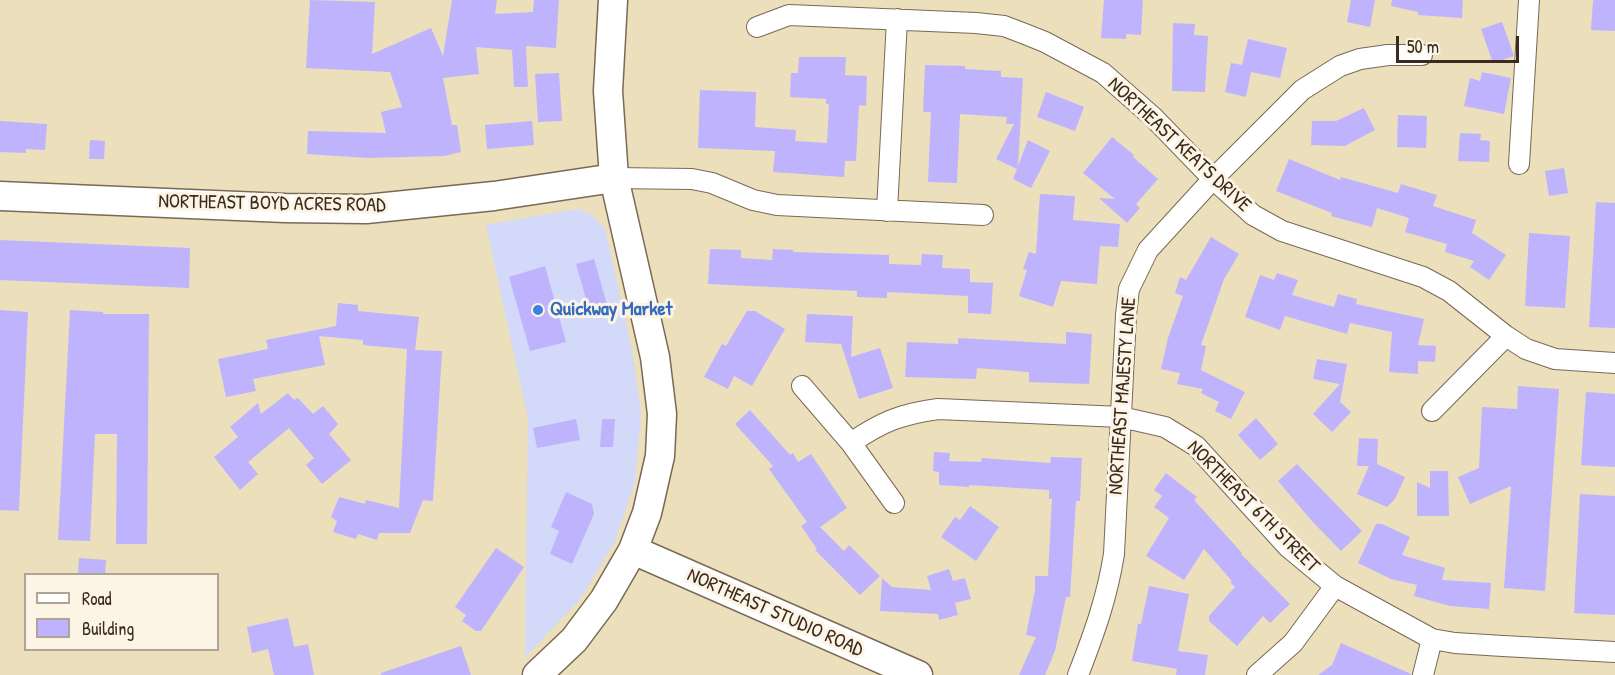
<!DOCTYPE html>
<style>
body{margin:0}
#map{position:relative;width:1615px;height:675px;overflow:hidden;background:#ebdfbc;font-family:"Patrick Hand",sans-serif}
canvas{display:block}
.legend{position:absolute;left:24px;top:573px;width:195px;height:78px;box-sizing:border-box;background:#fcf5e5;border:2px solid #afa495;margin:0;padding:8px 10px;list-style:none;font-size:18px;color:#3b2a1e}
.legend li{display:flex;align-items:center;gap:12px;height:30px}
.legend b{width:30px;border:2px solid #afa495}
.scale{position:absolute;left:1396px;top:36px;width:123px;height:27px;box-sizing:border-box;border:3px solid #3b2a1e;border-top:0;padding-left:8px;font-size:18px;line-height:21px;white-space:nowrap;color:#3b2a1e;-webkit-text-stroke:4px #fcf5e5;paint-order:stroke}
</style>
<div id="map">
<canvas width="1615" height="675"></canvas>
<ul class="legend">
<li><b style="height:8px;background:#fff"></b>Road</li>
<li><b style="height:16px;background:#bfb3fe"></b>Building</li>
</ul>
<div class="scale">50 m</div>
</div>
<script>
const context = document.querySelector('canvas').getContext('2d');
context.lineJoin = 'round';
function fill(path, color) { context.fillStyle = color; context.fill(path, 'evenodd'); }
function strokePath(path, color, width, dash) { context.strokeStyle = color; context.lineWidth = width; context.lineCap = dash ? 'butt' : 'round'; context.setLineDash(dash || []); context.stroke(path); }
function write(font, color, halo, rows, align = 'center') {
  context.font = font + ' "Patrick Hand",sans-serif'; context.lineWidth = 6; context.setLineDash([]); context.textBaseline = 'middle'; context.strokeStyle = halo; context.fillStyle = color; for (const [text, x, y, turn = 0] of rows) {
    context.save(); context.translate(x, y); context.rotate((+turn || 0) * Math.PI / 180); context.textAlign = isNaN(turn) ? turn : align; if (halo) context.strokeText(text, 0, 0); context.fillText(text, 0, 0); context.restore();
  }
}
const built = new Path2D(`
 M578,209L592,215L605,229L632,350L641,414L635,482L615,541L581,598L525,657L528,418L486,225Z`);
const building = new Path2D(`
 M310,0L375,2L372,54L431,28L443,56L452,0H497L495,14L533,12L534,0H559L556,48L526,46L528,87H514L512,50L476,47L479,74L443,78L452,125H457L461,152L444,156L368,158L307,154L308,131L386,133L381,112L402,107L390,72L306,68Z
 M1104,0H1143L1141,35L1126,34V39L1101,38Z
 M1351,0H1375L1370,27L1347,22Z
 M1392,0H1463L1462,18L1418,15V12L1391,6Z
 M1593,0H1615V31L1591,30Z
 M1502,22L1514,56L1493,63L1481,29Z
 M1173,23L1195,24L1194,35L1208,36L1205,92L1172,91Z
 M1248,39L1287,48L1280,78L1251,72L1246,97L1225,92L1231,63L1242,65Z
 M799,57H846L845,75L867,76L866,106L859,105L856,161H845L844,177L773,172L775,151L698,148L700,90L756,92L755,127L796,130L795,141L827,143L829,104H826V99L790,97L791,73H798Z
 M925,65L965,66V69L1001,71V77L1023,78L1018,166L1028,140L1050,151L1031,188L1013,179L1017,169L996,159L1014,124H1006L1007,117L960,114L957,183L928,182L931,112H923Z
 M1482,72L1511,78L1504,114L1464,106L1470,78L1480,81Z
 M559,73L562,121L538,122L535,74Z
 M1046,92L1084,107L1075,131L1037,117Z
 M1364,108L1375,130L1345,146L1311,145L1312,121H1336Z
 M1398,115L1427,116L1426,148L1397,147Z
 M0,121L47,124L45,150L26,149V153L0,152Z
 M532,121L534,145L487,149L485,125Z
 M1460,133L1481,134L1480,140L1490,141L1489,162L1458,161Z
 M1112,137L1134,155L1133,157L1158,179L1136,204L1140,208L1127,223L1099,198L1115,199L1083,173Z
 M90,140L105,141L104,159H89Z
 M1289,159L1340,180L1341,177L1398,193L1401,184L1437,195L1433,206L1476,220L1472,233L1506,255L1489,280L1470,267L1474,261L1445,252L1447,244L1405,232L1409,218L1377,208L1372,227L1331,216L1332,213L1276,191Z
 M1564,168L1568,193L1549,196L1545,171Z
 M1040,194L1075,196L1073,220L1120,224L1118,247L1100,246L1097,284L1061,281L1053,307L1019,296L1027,270L1023,269L1029,252L1036,254Z
 M1596,202L1615,203V328L1589,327Z
 M1529,233L1570,236L1565,308L1525,306Z
 M1211,237L1239,254L1224,279L1201,345L1206,346L1201,370L1245,392L1231,419L1215,411L1219,402L1201,393L1203,389L1177,384L1180,373L1161,369L1168,338L1183,296L1175,293L1180,277L1186,280Z
 M0,240L190,248L189,288L0,280Z
 M710,249L741,250V258L772,260L773,249L793,250V252L889,255V264L921,265L922,254L943,255L942,268L970,269V282L993,283L991,314L968,313V296L887,292V298L857,297V291L708,284Z
 M594,259L608,308L590,313L576,264Z
 M545,266L566,342L530,351L509,277Z
 M1277,273L1298,280L1292,295L1334,307L1338,294L1357,299L1356,304L1424,319L1418,345L1436,346L1435,362L1418,361V374L1389,372L1392,332L1350,323L1347,334L1285,316L1280,330L1245,317L1260,275L1274,280Z
 M338,303L358,305V311L419,317L415,350L442,351L433,501L423,500L410,533H379L377,540L358,534L356,539L333,532L337,521L331,517L339,497L365,504L366,500L399,508L407,349L363,345V340L319,336L325,365L253,379L256,391L226,397L218,359L268,349L266,340L336,326Z
 M0,310L28,312L19,511L0,510Z
 M70,310L103,312V314H149L147,544H116L117,434H95L90,541L58,540Z
 M747,311H755L785,329L752,386L734,376L728,389L704,377L722,344L726,346Z
 M807,314L853,316L851,357L880,348L893,388L859,399L841,344L805,342Z
 M1066,332L1092,334L1089,384L1029,382V372L977,368L976,379L905,377L907,342L958,344V338L1066,344Z
 M1317,359L1347,364L1340,402L1351,412L1332,432L1313,414L1340,384L1313,379Z
 M1518,386L1559,389L1545,591L1504,588L1511,486L1470,504L1458,477L1479,468L1482,407L1517,409Z
 M1586,392L1615,394V467L1581,465Z
 M288,393L294,400L298,398L313,414L323,406L338,424L329,434L351,460L322,484L306,465L314,458L289,428L248,462L258,474L240,490L214,457L238,437L230,427L258,403L261,414Z
 M750,410L790,455L793,453L798,462L811,454L847,508L820,527L844,551L849,545L880,576L860,595L815,550L817,549L801,526L807,522L769,469L773,466L735,424Z
 M1256,418L1278,444L1260,460L1238,435Z
 M576,419L580,440L537,448L533,428Z
 M602,419H615L613,447H600Z
 M1359,438L1378,439L1377,464L1405,477L1395,499L1387,507L1357,494L1369,466H1357Z
 M934,452L950,453L949,461L981,462L982,458L1050,463L1051,457L1082,458L1080,501H1076L1070,597H1066L1055,651L1045,675H1019L1036,637L1026,635L1035,590V576H1048L1052,499H1049V490L969,485V487L939,485V472L933,471Z
 M1297,464L1362,531L1341,551L1311,520L1278,481Z
 M1430,471H1448L1449,516H1417V482L1430,488Z
 M1166,473L1197,497L1194,500L1242,553L1241,554L1290,604L1270,623L1263,616L1237,646L1209,621V616L1235,587L1230,582L1232,581L1204,549L1184,580L1146,556L1169,518L1154,507L1162,496L1154,490Z
 M566,492L592,504L594,514L572,564L550,554L559,531L551,527Z
 M1580,494L1615,496V615L1574,613Z
 M970,506L999,527L976,561L941,537L955,517L960,520Z
 M1376,524H1382L1410,537L1402,555L1445,568L1442,580L1491,583L1489,609L1450,606L1414,596L1417,585L1391,579L1358,563Z
 M496,548L524,567L481,631H476L462,621L466,615L455,607Z
 M79,558L106,560L105,574H78Z
 M949,569L953,581L965,578L971,599L955,603L958,615L939,620L938,614L880,611L882,578L892,587L931,590L927,576Z
 M1149,586L1189,594L1178,651L1208,655L1205,675H1176L1177,669L1132,661L1138,624H1141Z
 M288,618L294,647L308,644L314,675H274L268,649L252,653L247,627Z
 M1341,643L1411,674V675H1318L1332,665Z
 M461,646L471,675H381V673Z`);
const street = new Path2D(`
 M757,27L789,15L976,23L1004,26L1025,34L1045,42L1103,73L1153,117L1213,179L1253,215L1282,231L1423,277L1449,291L1506,336L1526,349L1555,359L1615,363
 M1519,164L1529,0
 M614,178L692,179L712,183L753,200L777,205L983,215
 M887,211L897,19
 M802,386L851,443L894,503
 M1432,411L1506,336
 M851,443C881,422 901,414 938,409L1121,417L1165,427L1196,446L1288,547L1335,586L1432,639L1455,643L1503,646L1615,652
 M1078,675C1094,634 1107,598 1114,554L1126,315L1129,289L1148,250L1213,179L1302,90L1340,66L1360,59L1388,55H1422
 M1257,675L1293,643L1335,586
 M1423,675L1432,639`);
const secondary = new Path2D(`
 M0,196L285,208L366,209L494,196L614,178
 M633,550L918,675
 M537,675L574,640L604,600L633,550L647,513L660,456L662,414L655,357L614,178L608,91L613,0`);
const markers = [
 [538,310,6,"#3f7fe0"]
];
const streetNames = [
 ["NORTHEAST KEATS DRIVE",1179,145,43],
 ["NORTHEAST BOYD ACRES ROAD",272,204,1],
 ["NORTHEAST MAJESTY LANE",1123,396,-86],
 ["NORTHEAST 6TH STREET",1253,507,45],
 ["NORTHEAST STUDIO ROAD",775,613,24]
];
const shopNames = [
 ["Quickway Market",550,310]
];
fill(built, '#d2d9f9');
fill(building, '#bfb3fe');
strokePath(street, '#796955', 22);
strokePath(secondary, '#796955', 31);
strokePath(street, '#fff', 20);
strokePath(secondary, '#fff', 28);
for (const [x, y, r, color] of markers) { const dot = new Path2D(); dot.arc(x, y, r, 0, 2 * Math.PI); context.fillStyle = color; context.fill(dot); strokePath(dot, '#fcf5e5', 2); }
write('20px', '#3b2a1e', '#fcf5e5', streetNames);
write('bold 20px', '#366cbe', '#fcf5e5', shopNames, 'left');
</script>
